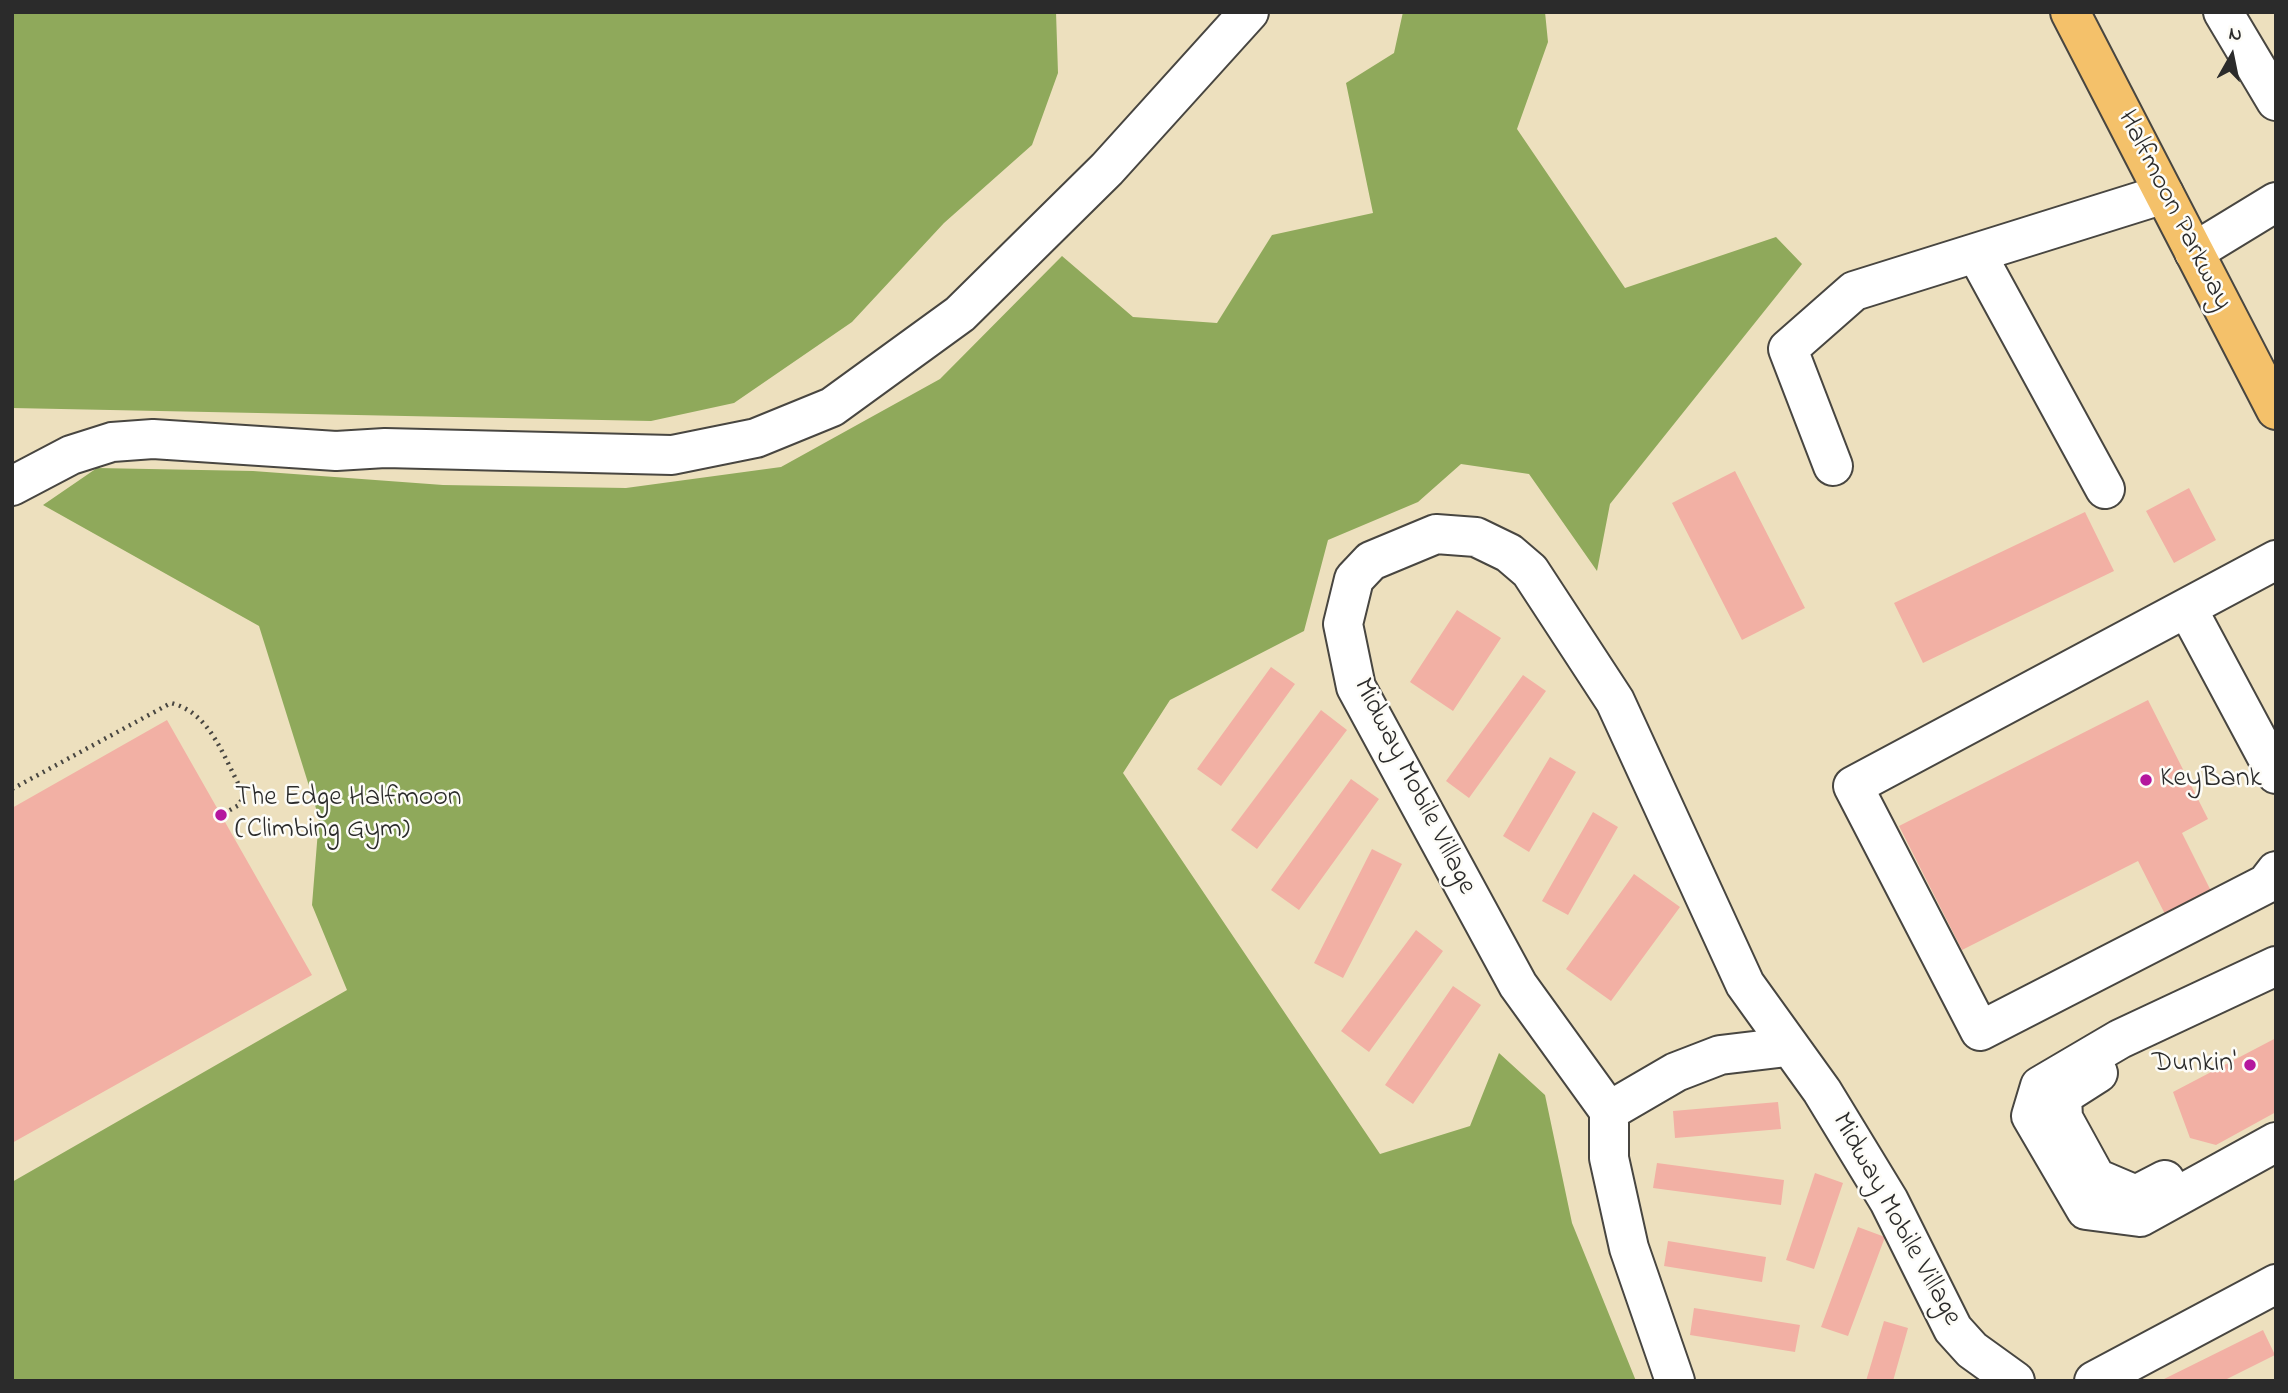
<!DOCTYPE html>
<style>
body{margin:0}
#map{position:relative;width:2288px;height:1393px;overflow:hidden;background:#ede0be;font-family:"Indie Flower",sans-serif}
canvas{display:block}
.frame{position:absolute;inset:0;border:14px solid #2b2b2b;pointer-events:none}
.north{position:absolute;left:2197px;top:21px;width:70px;height:70px;-webkit-text-stroke:5px #fdfcf7;paint-order:stroke;rotate:9deg;font-size:19px;font-weight:700;line-height:28px;text-align:center;color:#2b2b2b}
.north::after{content:'';display:block;margin:auto;width:24px;height:32px;background:#2b2b2b;clip-path:polygon(50% 0,100% 100%,50% 72%,0 100%)}
</style>
<div id="map">
<canvas width="2288" height="1393"></canvas>
<div class="frame"></div>
<div class="north">N</div>
</div>
<script>
const context = document.querySelector('canvas').getContext('2d');
context.lineJoin = 'round';
function fill(path, color) { context.fillStyle = color; context.fill(path, 'evenodd'); }
function strokePath(path, color, width, dash) { context.strokeStyle = color; context.lineWidth = width; context.lineCap = dash ? 'butt' : 'round'; context.setLineDash(dash || []); context.stroke(path); }
function write(font, color, halo, rows, align = 'center') {
  context.font = font + ' "Indie Flower",sans-serif'; context.lineWidth = 5; context.setLineDash([]); context.textBaseline = 'middle'; context.strokeStyle = halo; context.fillStyle = color; for (const [text, x, y, turn = 0] of rows) {
    context.save(); context.translate(x, y); context.rotate((+turn || 0) * Math.PI / 180); context.textAlign = isNaN(turn) ? turn : align; if (halo) context.strokeText(text, 0, 0); context.fillText(text, 0, 0); context.restore();
  }
}
const forest = new Path2D(`
 M12,12H1056L1058,73L1032,145L944,223L852,322L734,403L651,421L12,408Z
 M1403,12H1545L1548,42L1517,129L1625,288L1776,237L1802,264L1610,504L1597,571L1529,474L1461,464L1418,502L1328,540L1304,631L1170,700L1123,773L1380,1154L1470,1126L1499,1053L1545,1095L1572,1223L1636,1381H12V1182L347,990L312,905L319,818L259,626L43,505L97,468L253,471L443,485L626,488L781,467L940,379L1062,256L1133,317L1217,323L1272,235L1373,213L1346,83L1394,53Z`);
const building = new Path2D(`
 M1735,471L1805,608L1742,640L1672,503Z
 M2189,488L2216,540L2174,563L2146,511Z
 M2085,512L2114,571L1923,663L1894,603Z
 M1457,610L1501,638L1453,711L1410,682Z
 M1271,667L1295,684L1221,786L1197,769Z
 M1523,675L1546,691L1469,798L1446,781Z
 M2148,700L2208,819L2182,833L2213,895L2167,918L2138,861L1962,950L1899,826Z
 M1321,710L1347,730L1257,849L1231,830Z
 M167,720L312,975L12,1143V808Z
 M1550,757L1576,772L1529,852L1503,836Z
 M1351,779L1379,799L1299,910L1271,890Z
 M1593,812L1618,827L1568,915L1542,901Z
 M1372,849L1402,864L1343,978L1314,963Z
 M1634,874L1680,907L1611,1001L1566,969Z
 M1416,930L1443,951L1369,1052L1341,1031Z
 M1453,986L1481,1005L1413,1104L1385,1085Z
 M2276,1038V1112L2216,1145L2190,1138L2173,1092Z
 M1778,1102L1781,1129L1675,1138L1673,1111Z
 M1657,1163L1784,1180L1781,1205L1653,1188Z
 M1815,1173L1843,1183L1814,1269L1786,1260Z
 M1858,1227L1885,1237L1848,1336L1821,1327Z
 M1668,1241L1766,1257L1762,1282L1664,1266Z
 M1694,1308L1800,1325L1795,1352L1690,1335Z
 M1884,1321L1908,1328L1893,1381H1866Z
 M2263,1330L2275,1355L2223,1381H2160Z`);
const path = new Path2D(`
 M12,789L171,703C212,713 224,760 244,794L239,805L221,815`);
const minor = new Path2D(`
 M2223,12L2276,101
 M2194,252L2276,202
 M1976,253L2105,489
 M1833,466L1788,349L1854,291L2164,194
 M12,486L71,455L112,442L153,439L336,451L385,448L672,455L756,438L832,407L960,314L1107,169L1249,12
 M2276,560L1853,786L1980,1031L2266,884L2276,871
 M2187,608L2276,774
 M2276,966L2120,1039L2040,1086L2031,1116L2086,1210L2140,1217L2276,1142
 M2098,1073L2062,1096L2063,1118L2096,1178L2136,1195L2165,1180
 M1609,1111L1676,1072L1720,1055L1787,1047
 M1675,1381L1629,1248L1609,1158V1111L1518,985L1356,687L1343,624L1354,579L1371,561L1436,534L1476,537L1509,553L1530,571L1615,701L1745,984L1822,1091L1889,1201L1953,1329L1972,1350L2015,1381
 M2094,1381L2276,1284`);
const major = new Path2D(`
 M2070,12L2276,410`);
const markers = [
 [2146,780,7,"#b5179e"],
 [221,815,7,"#b5179e"],
 [2250,1065,7,"#b5179e"]
];
const streetNames = [
 ["Halfmoon Parkway",2173,211,63],
 ["Midway Mobile Village",1413,787,63],
 ["Midway Mobile Village",1895,1220,61]
];
const poiNames = [
 ["KeyBank",2160,780],
 ["The Edge Halfmoon",235,799],
 ["(Climbing Gym)",235,831],
 ["Dunkin'",2236,1065,"right"]
];
fill(forest, '#8fa95b');
fill(building, '#f2b0a4');
strokePath(minor, '#484641', 42);
strokePath(major, '#484641', 42);
strokePath(path, '#484641', 4.5, [2, 5]);
strokePath(minor, '#fff', 38);
strokePath(major, '#f4c16a', 38);
for (const [x, y, r, color] of markers) { const dot = new Path2D(); dot.arc(x, y, r, 0, 2 * Math.PI); context.fillStyle = color; context.fill(dot); strokePath(dot, '#fdfcf7', 2.5); }
write('28px', '#2b2b2b', '#fdfcf7', streetNames);
write('28px', '#2b2b2b', '#fdfcf7', poiNames, 'left');
</script>
